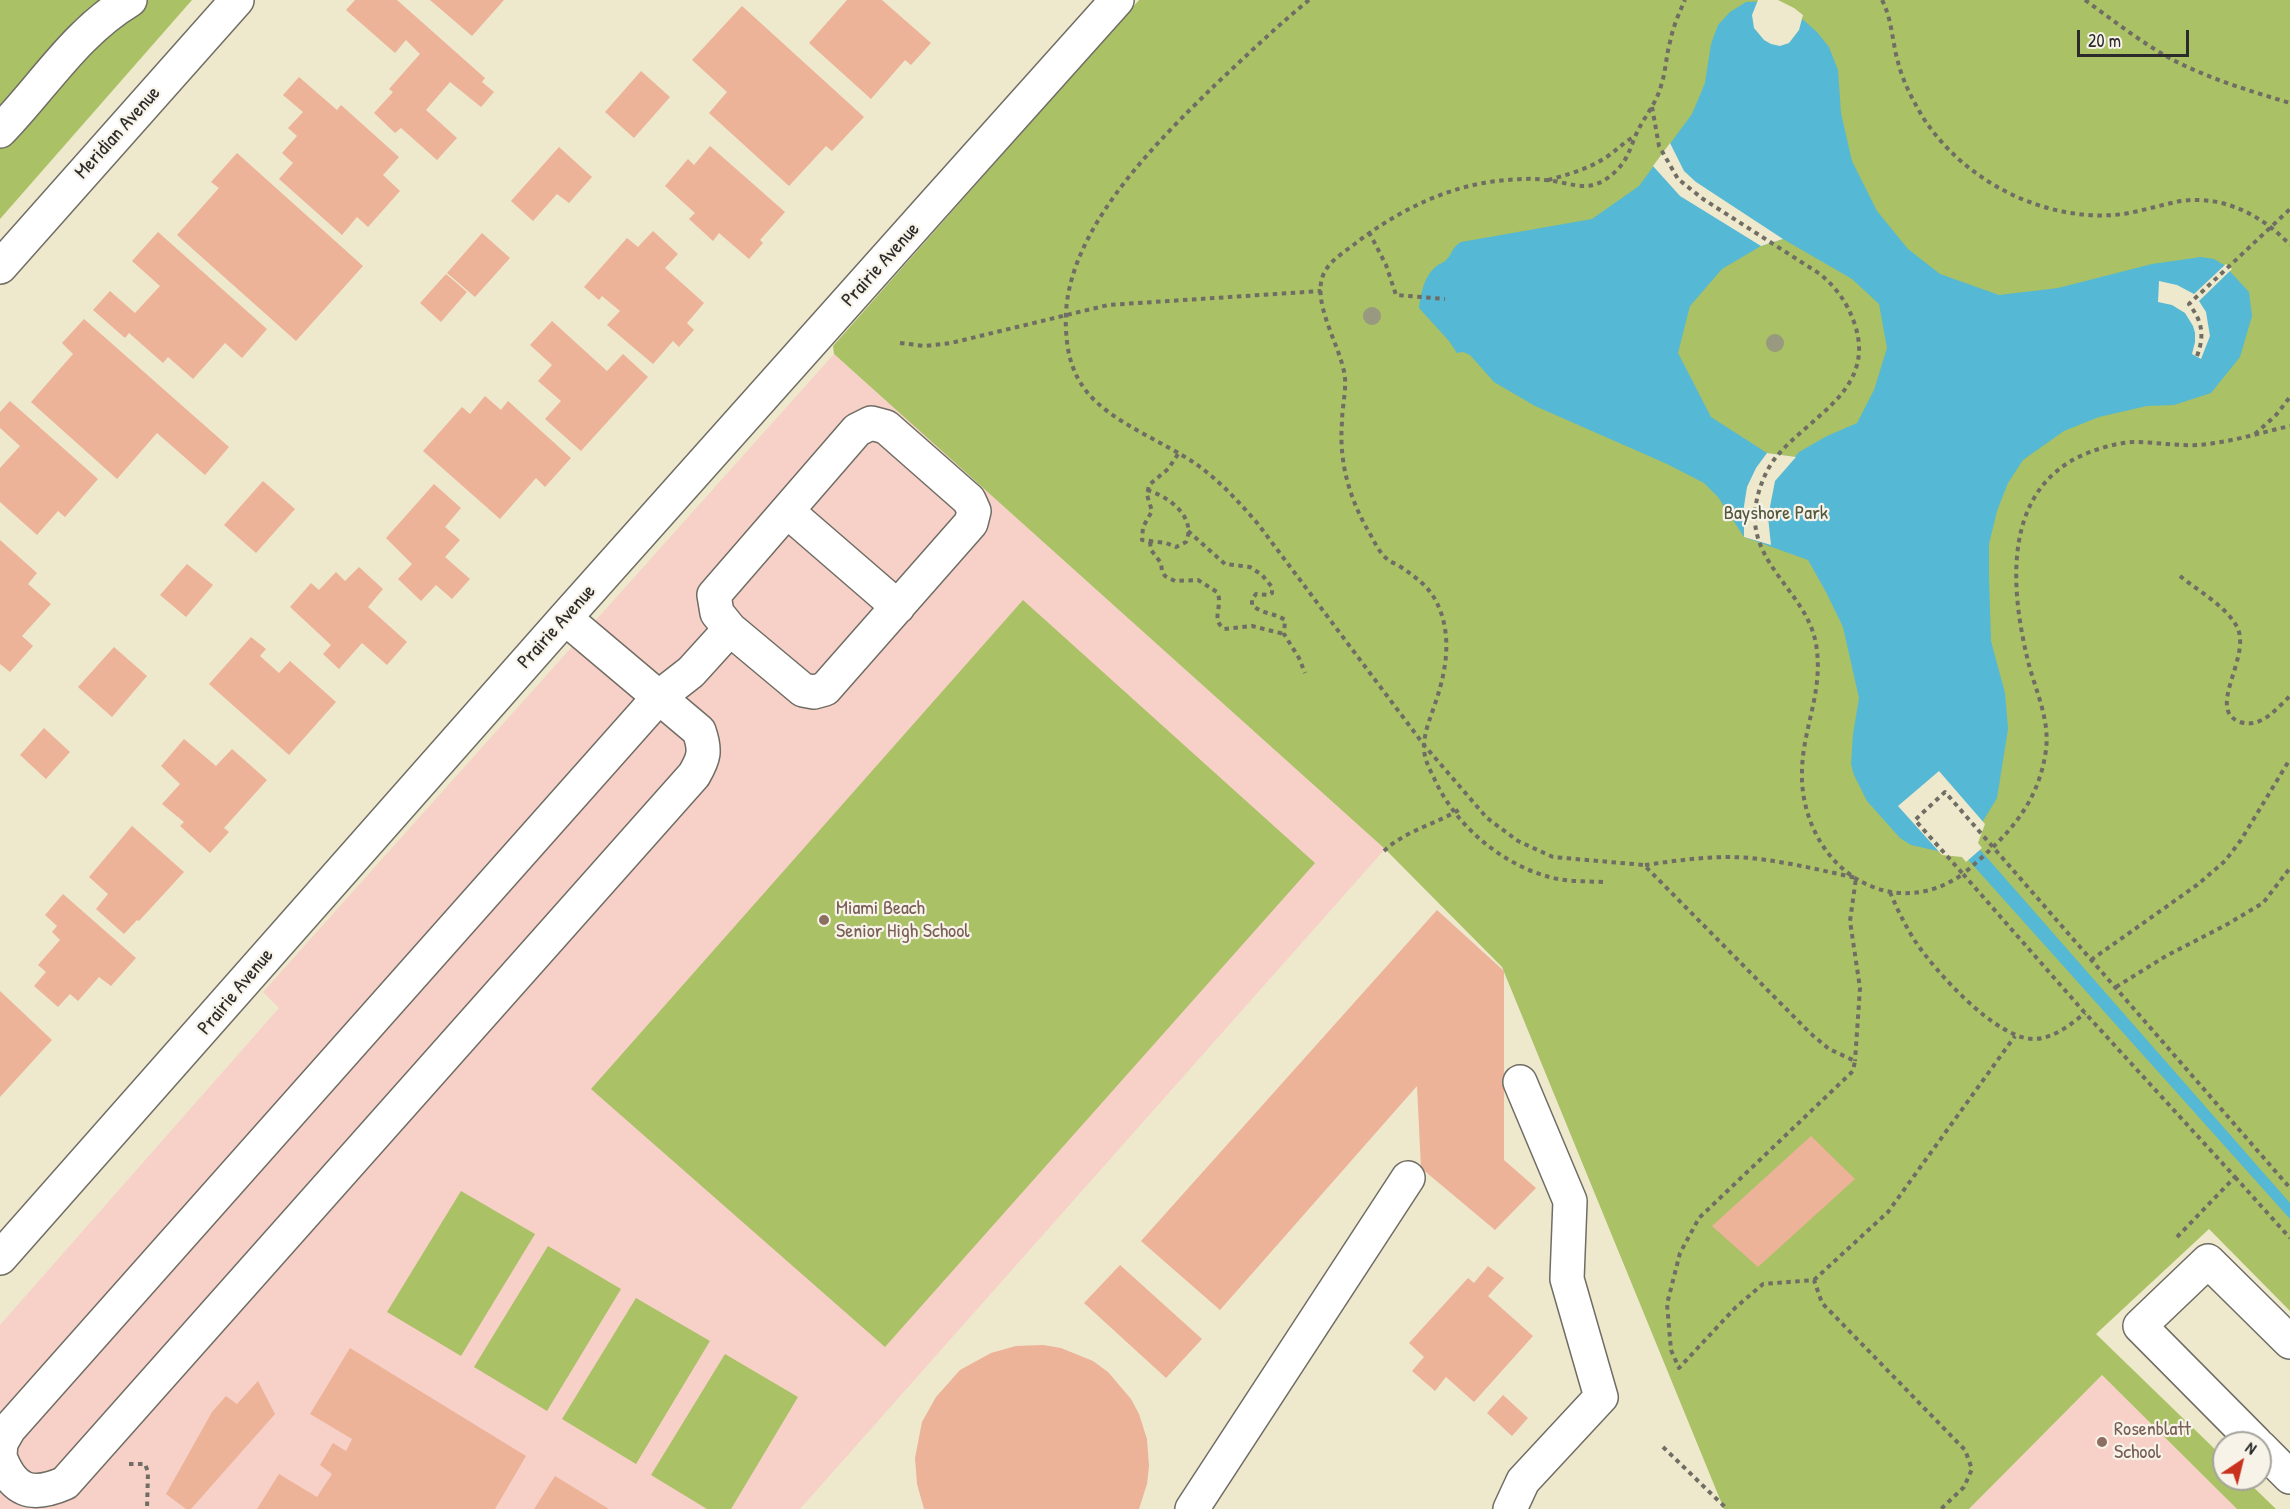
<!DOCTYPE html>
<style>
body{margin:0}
#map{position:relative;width:2290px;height:1509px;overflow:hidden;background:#eee8cd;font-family:"Patrick Hand",sans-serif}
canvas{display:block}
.north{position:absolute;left:2212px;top:1431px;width:60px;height:60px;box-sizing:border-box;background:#f7f3e8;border:2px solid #a5a39c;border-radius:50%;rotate:35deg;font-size:16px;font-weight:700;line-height:24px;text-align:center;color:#2b2b2b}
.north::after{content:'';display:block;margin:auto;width:21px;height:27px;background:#c8321e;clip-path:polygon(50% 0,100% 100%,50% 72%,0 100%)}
.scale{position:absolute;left:2077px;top:30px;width:112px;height:27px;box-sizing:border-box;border:3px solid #2b2b2b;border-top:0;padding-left:8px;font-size:18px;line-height:21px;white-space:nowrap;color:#2b2b2b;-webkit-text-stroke:4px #f7f3e8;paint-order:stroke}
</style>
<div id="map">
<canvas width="2290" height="1509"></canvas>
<div class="north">N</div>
<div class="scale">20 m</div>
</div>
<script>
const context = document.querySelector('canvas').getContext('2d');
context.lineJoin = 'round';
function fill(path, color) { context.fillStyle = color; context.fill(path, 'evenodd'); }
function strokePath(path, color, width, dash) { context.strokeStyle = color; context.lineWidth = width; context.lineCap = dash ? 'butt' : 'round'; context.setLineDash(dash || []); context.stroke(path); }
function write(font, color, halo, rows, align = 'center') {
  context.font = font + ' "Patrick Hand",sans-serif'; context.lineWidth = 4.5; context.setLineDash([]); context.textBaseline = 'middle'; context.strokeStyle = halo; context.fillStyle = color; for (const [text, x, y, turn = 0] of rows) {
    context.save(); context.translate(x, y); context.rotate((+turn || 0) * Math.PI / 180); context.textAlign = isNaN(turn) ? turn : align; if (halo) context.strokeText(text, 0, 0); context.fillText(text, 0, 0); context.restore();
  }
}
const built = new Path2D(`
 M834,354L1385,849L800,1509H0V1325L279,1008L263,992Z
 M2102,1375L2237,1509H1969Z`);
const green = new Path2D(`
 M0,0H192L0,219Z
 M1139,0H2290V1311L2209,1229L2096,1334L2224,1458V1479H2245L2276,1509H2237L2102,1375L1969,1509H1724L1502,967L1385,849L834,354L833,346Z
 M1023,600L1315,863L885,1347L591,1089Z
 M461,1191L535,1234L461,1356L387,1312Z
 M548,1246L621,1289L547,1411L474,1367Z
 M636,1298L710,1341L636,1464L562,1419Z
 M725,1354L798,1397L731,1509H707L651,1475Z`);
const water = new Path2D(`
 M1773,1L1792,10L1817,32L1829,47L1838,70L1841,113L1852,161L1877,211L1908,249L1940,274L1999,295L2058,288L2152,264L2201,257L2214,259L2224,265L2249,292L2252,316L2240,357L2211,393L2174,405L2147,406L2099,417L2064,431L2023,460L2008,483L1997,511L1989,544V577L1991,641L2005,693L2008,729L1997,798L1983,821L1975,844L2290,1203V1219L1963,854H1951L1911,845L1900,838L1867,801L1854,775L1851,764L1853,734L1859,698L1843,627L1826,592L1808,560L1744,537L1718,497L1704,483L1667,464L1535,406L1494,382L1470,355L1463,352L1457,353L1449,341L1419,308C1421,293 1424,275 1438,265C1438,265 1446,261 1446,260C1453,254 1450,249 1461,242L1592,219L1639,186L1692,114L1705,83L1711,44L1718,25L1730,12L1746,2ZM1783,239L1852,279L1879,304L1887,348L1874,390L1857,423L1827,436L1799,452L1795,457L1767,453L1711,417L1678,353L1690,306L1722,269L1761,246Z`);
const pier = new Path2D(`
 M1758,0H1778L1794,8L1803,15L1799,30L1789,43L1780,46L1771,44L1764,40L1754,28L1752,15Z
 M1670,143L1684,171L1696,182L1783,239L1761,246L1680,196L1653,166Z
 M2226,264L2232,269L2199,301L2206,312L2210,336L2201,359L2192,354L2195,342V333L2193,326L2185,313L2172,305L2158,302L2159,281L2177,285L2194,294Z
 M1767,453L1796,457L1775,481L1768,517L1771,545L1744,537V506L1747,487L1756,468Z
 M1939,771L1985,824L1978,843L1982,848L1966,862L1962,857L1942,855L1898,806Z`);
const building = new Path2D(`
 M355,0H397L485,78L482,82L494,92L481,107L450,82L426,110L457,138L437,160L401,128L395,133L374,113L393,92L389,89L420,54L406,40L395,53L346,10Z
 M430,0H504L472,36Z
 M847,0H882L931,43L911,65L905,60L871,99L809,43Z
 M742,6L864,117L832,151L826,146L789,186L709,113L727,92L692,60Z
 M641,71L670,97L634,138L605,112Z
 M299,77L337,110L341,105L399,157L383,175L400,191L368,227L357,217L342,235L279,179L293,163L282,153L297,136L288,128L303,112L283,95Z
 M710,146L785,212L760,240L763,243L749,259L719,233L713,241L689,219L695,213L665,186L688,159L694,165Z
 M559,147L592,177L569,203L557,194L533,221L511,201Z
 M237,153L363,266L296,341L177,235L219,188L211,182Z
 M653,231L678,254L665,268L704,303L687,323L694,330L679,347L673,341L653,364L607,325L620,311L602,296L599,300L584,287L627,238L638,247Z
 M158,232L267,329L242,358L225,343L193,379L168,357L163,363L129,333L125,338L93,310L110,291L135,313L160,286L132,261Z
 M482,233L510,258L475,297L447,273Z
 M446,274L467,292L441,322L420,303Z
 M84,319L229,447L205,475L157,433L117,479L31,402L73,354L62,343Z
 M552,321L607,371L623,354L648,377L581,451L545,419L561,401L538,381L552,365L530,345Z
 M485,396L501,410L508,401L571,458L545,487L536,478L500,519L423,451L462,407L470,414Z
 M10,401L98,479L65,517L58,511L37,535L0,502V468L20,446L0,428V412Z
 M263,481L295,509L256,553L224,525Z
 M434,484L461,508L445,527L460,540L445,557L470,579L452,599L436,585L421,601L398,579L412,564L386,538Z
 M0,540L37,573L28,584L51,604L22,636L33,646L10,672L0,664Z
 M187,564L213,585L186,617L160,595Z
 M359,567L383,589L368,607L407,642L387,665L362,643L339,669L323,654L331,645L290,607L311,583L319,590L336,572L345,581Z
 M251,637L266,649L260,656L279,673L290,661L336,702L289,755L209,684Z
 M114,647L147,676L112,717L78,687Z
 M44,728L70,752L46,779L20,755Z
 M184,739L216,766L232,749L267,780L224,828L229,832L210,853L180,826L184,822L162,804L180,784L161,766Z
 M132,826L184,872L139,921L137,920L124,934L96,909L108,894L89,877Z
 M63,894L136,958L111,986L99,977L78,1001L70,994L58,1007L34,986L46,972L38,965L60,940L52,932L57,926L45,915Z
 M1437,910L1504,971V1160L1536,1188L1495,1230L1421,1168L1417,1086L1220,1310L1141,1241Z
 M0,991L52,1040L0,1097Z
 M1811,1136L1855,1179L1758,1267L1712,1226Z
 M1120,1265L1202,1339L1166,1378L1084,1303Z
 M1488,1266L1504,1278L1488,1296L1533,1336L1474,1402L1446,1377L1435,1391L1412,1371L1424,1357L1409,1343L1468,1278L1474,1283Z
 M1043,1345L1061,1348L1093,1361L1108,1372L1131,1399L1139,1414L1147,1439L1149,1466L1147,1484L1139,1509H924L917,1484L915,1458L922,1422L936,1397L960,1370L991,1353L1016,1346Z
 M350,1348L526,1456L495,1509H257L279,1474L317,1497L332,1474L320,1465L333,1443L346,1451L352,1439L310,1414Z
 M258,1381L275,1414L191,1509H186L166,1494L212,1412L226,1396L237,1404Z
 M1503,1395L1528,1418L1512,1436L1487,1413Z
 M555,1476L609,1509H534Z`);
const path = new Path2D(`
 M1309,0C1276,27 1246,56 1215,85C1154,145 1060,236 1066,329C1067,353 1072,373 1087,392C1111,422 1164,442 1196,464C1220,481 1239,502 1258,524L1424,745L1487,818L1518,841L1553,857L1644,865L1810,1033L1829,1049L1855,1061L1853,1071L1699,1218L1680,1253L1667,1304L1671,1350L1679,1368L1735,1308L1763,1284L1814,1280L1822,1303L1965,1450L1972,1469L1964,1487L1941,1509
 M1882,0C1892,19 1892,41 1898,62C1903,82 1913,101 1924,119C1965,181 2041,220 2114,215C2137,213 2159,205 2181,201C2223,195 2262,215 2290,245
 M2085,0C2114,21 2142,43 2173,60C2210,79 2250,91 2290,103
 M1652,107L1659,146L1678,179L1703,199L1820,274C1837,288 1848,304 1855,325C1876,390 1810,416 1777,456C1765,470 1757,492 1755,511C1751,566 1807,593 1816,644C1824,691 1803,727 1802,770C1800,818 1826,869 1873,887C1904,899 1936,893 1963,874L1915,820L1945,792L2290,1188
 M1548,180C1567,175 1588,169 1605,158C1616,151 1624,142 1635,136
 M1369,232L1386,265L1396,295L1445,299
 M900,343L925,346L951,343L1108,305L1321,291
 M2197,356C2205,335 2202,321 2189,304L2290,209
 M2255,434L2276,415L2290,397
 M1147,490C1168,496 1197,517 1186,542L1176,547L1166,543L1142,540L1143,527L1152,511L1147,495L1149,485L1168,469L1178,454
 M1188,531L1225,564L1250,567L1262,575L1272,587V593L1269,595L1256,594L1252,599V605C1262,614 1275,613 1285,620L1284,634L1299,658L1305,673
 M1150,542L1151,550L1161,563L1162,571L1165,576L1175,581L1198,580L1217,592C1224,606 1210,618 1224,629L1252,626L1284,634
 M2180,576C2198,591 2228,607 2238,629C2250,659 2206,710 2240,722C2261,729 2276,709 2290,696
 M1384,851C1406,830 1437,824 1462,808
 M1645,865C1680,860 1716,855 1751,858C1787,862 1821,870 1856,878L1850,921L1860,988L1855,1061
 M1603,882C1584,881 1564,882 1546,876C1498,862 1454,823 1434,778C1429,768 1424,758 1424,748C1424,732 1430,719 1435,704C1445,675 1452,641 1440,610C1432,588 1417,578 1398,565C1394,563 1390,562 1387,559C1378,552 1372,536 1366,527C1348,494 1339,460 1342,422C1342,408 1346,393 1345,378C1342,346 1306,297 1327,268C1334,258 1347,250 1356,243C1400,209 1452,184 1507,180C1520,179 1534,178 1546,180C1575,183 1591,196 1617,170C1627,160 1630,149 1635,137C1642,119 1656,105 1661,86C1666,71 1666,56 1670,42C1673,27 1679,13 1685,0
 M1890,892C1897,909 1905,925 1915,941C1935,971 1995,1038 2033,1039C2053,1039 2070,1025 2085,1013
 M2091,960L2197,885L2225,861L2241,840L2290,759
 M2116,987L2166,956L2226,925L2263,903L2290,868
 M2235,1177L2290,1238
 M2177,1237L2235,1177L2085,1013L1963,874C2005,838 2038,807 2046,750C2050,717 2034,688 2027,657C2010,585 2003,489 2085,454C2100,448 2117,443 2133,442C2155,442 2175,446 2197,445C2228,443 2259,433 2290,426
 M1814,1280L1888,1212L2015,1036
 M1663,1447L1727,1509
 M129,1464H145L148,1472L147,1509`);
const minor = new Path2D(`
 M0,131C43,87 75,33 130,0
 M0,267L237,0
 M787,511L898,607
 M0,1258C190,1045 377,831 565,618C748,411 933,206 1117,0
 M2256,1443L2140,1326L2208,1261L2290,1342
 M2260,1447L2290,1477
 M0,1455L1,1443L9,1429L659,697L691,672L730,629L717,613L714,595L857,430L871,423L886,427L969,500L974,511L971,523L825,689L814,692L803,690L730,629
 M0,1457C13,1491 31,1498 65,1483L694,775C704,758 706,751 699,731L565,618
 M1192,1509L1408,1178
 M1510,1509L1523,1481L1601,1397L1567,1279L1570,1201L1520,1082`);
const trees = [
 [1372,316],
 [1775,343]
];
const markers = [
 [824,920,6,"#8d6e63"],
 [2102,1442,6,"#8d6e63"]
];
const streetNames = [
 ["Meridian Avenue",118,133,-48],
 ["Prairie Avenue",881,265,-48],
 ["Prairie Avenue",557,627,-48],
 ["Prairie Avenue",236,992,-50]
];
const parkNames = [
 ["Bayshore Park",1776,514]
];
const educationNames = [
 ["Miami Beach",836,909],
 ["Senior High School",836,932],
 ["Rosenblatt",2114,1430],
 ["School",2114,1453]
];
fill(built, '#f7d1c8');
fill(green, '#aac166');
fill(water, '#55b8d4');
fill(pier, '#eee8cd');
fill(building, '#ecb398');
strokePath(minor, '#6f6d64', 36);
strokePath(path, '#6f6d64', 4, [4.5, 4.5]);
strokePath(minor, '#fff', 33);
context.fillStyle = '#98997e';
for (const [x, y] of trees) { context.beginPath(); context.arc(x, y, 9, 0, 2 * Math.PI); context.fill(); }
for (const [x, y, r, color] of markers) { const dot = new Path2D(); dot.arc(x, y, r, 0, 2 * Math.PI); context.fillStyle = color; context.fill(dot); strokePath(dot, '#f7f3e8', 2); }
write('20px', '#2b2b2b', '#f7f3e8', streetNames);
write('20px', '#51583d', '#f7f3e8', parkNames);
write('20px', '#785e54', '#f7f3e8', educationNames, 'left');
</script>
